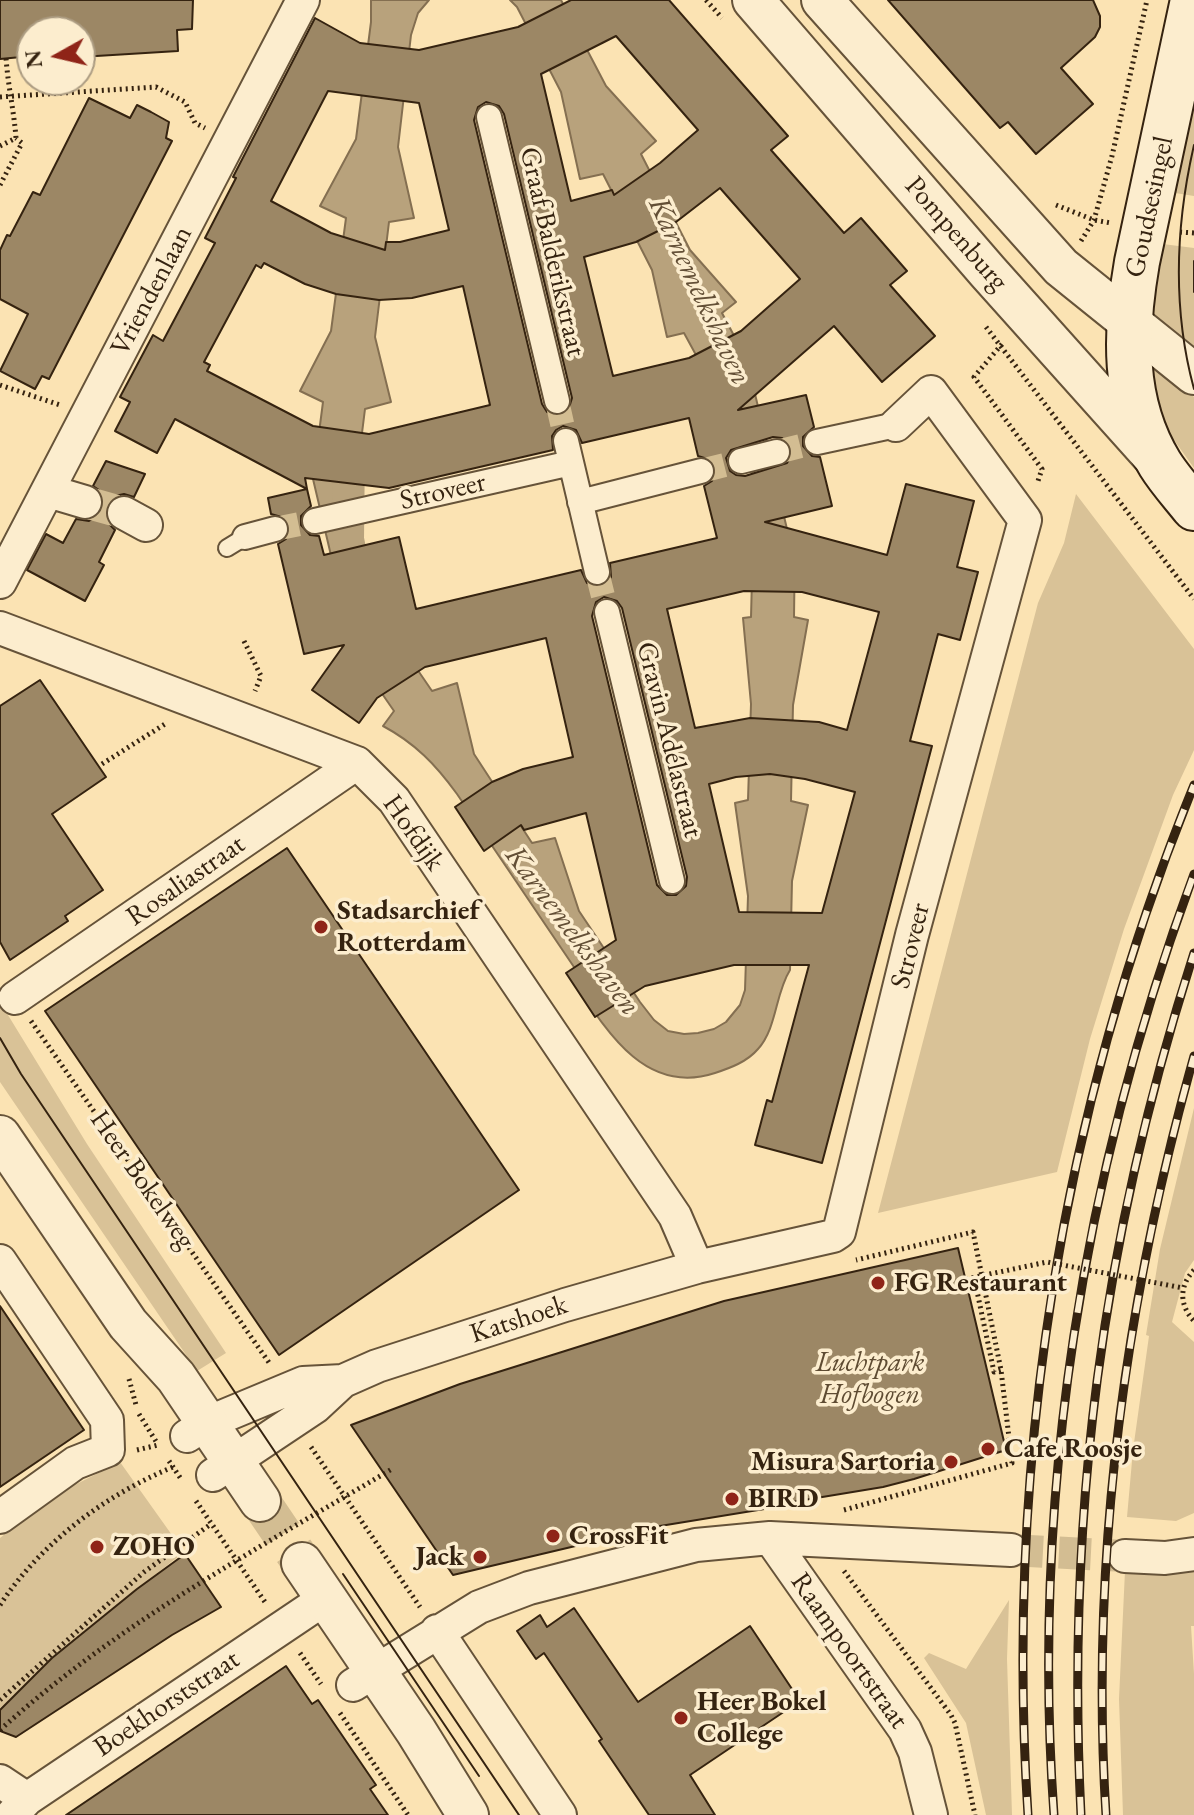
<!DOCTYPE html>
<meta charset="utf-8">
<style>
body{margin:0}
#map{position:relative;width:1194px;height:1815px;overflow:hidden;background:#fbe3b3;font-family:"EB Garamond",serif}
canvas{display:block}
.north{position:absolute;left:16px;top:16px;width:80px;height:80px;box-sizing:border-box;background:#fcedce;border:2px solid #ac9c82;border-radius:50%;rotate:262deg;font-size:22px;font-weight:700;line-height:32px;text-align:center;color:#352310}
.north::after{content:'';display:block;margin:auto;width:28px;height:36px;background:#8f2418;clip-path:polygon(50% 0,100% 100%,50% 72%,0 100%)}
</style>
<div id="map">
<canvas width="1194" height="1815"></canvas>
<div class="north">N</div>
</div>
<script>
const context = document.querySelector('canvas').getContext('2d');
context.lineJoin = 'round';
function fill(path, color) { context.fillStyle = color; context.fill(path, 'evenodd'); }
function strokePath(path, color, width, dash) { context.strokeStyle = color; context.lineWidth = width; context.lineCap = dash ? 'butt' : 'round'; context.setLineDash(dash || []); context.stroke(path); }
function write(font, color, halo, rows, align = 'center') {
  context.font = font + ' "EB Garamond",serif'; context.lineWidth = 7; context.setLineDash([]); context.textBaseline = 'middle'; context.strokeStyle = halo; context.fillStyle = color; for (const [text, x, y, turn = 0] of rows) {
    context.save(); context.translate(x, y); context.rotate((+turn || 0) * Math.PI / 180); context.textAlign = isNaN(turn) ? turn : align; if (halo) context.strokeText(text, 0, 0); context.fillText(text, 0, 0); context.restore();
  }
}
const green = new Path2D(`
 M1194,80V196L1169,192Z
 M1155,243L1194,248V354L1142,310Z
 M1155,362L1194,397V468L1164,426L1150,365Z
 M1076,494L1194,649V750L1173,795L1124,929L1090,1039L1057,1172L878,1213L1038,603L1064,543Z
 M0,1002L87,1144L226,1353L197,1371L0,1082Z
 M1194,1108V1260L1185,1273L1172,1322L1194,1342V1513L1176,1521L1127,1517L1133,1450L1149,1336L1146,1335L1160,1249Z
 M120,1462L184,1552L122,1601L0,1708V1538L51,1497Z
 M1194,1570V1626H1191L1194,1674V1815H1123L1119,1699L1125,1571L1175,1574Z
 M1009,1600L1007,1659L1012,1815H986L966,1723L924,1658L929,1653L966,1669Z`);
const water = new Path2D(`
 M371,0H429L418,13L411,35L398,147L414,218L389,222L375,337L391,402L365,409L356,481L353,487L338,492L370,629L389,628L432,691L457,683L474,754L532,843L555,838L579,911L640,1002L654,1020L668,1031L684,1034L698,1033L714,1029L726,1022L740,1005L745,990L748,896L735,803L748,800L751,704L743,618L751,617L753,540L766,530L736,404L720,399L684,333L667,337L652,270L603,174L580,179L561,92L517,7L510,0H561L606,86L656,141L641,154L690,250L736,302L722,313L758,381L755,394L787,529L795,540L794,617L808,620L793,705L791,801L808,805L792,881L790,970C775,994 777,1028 758,1049C747,1062 730,1068 715,1073C642,1097 603,1025 570,975L576,970L457,794C436,765 415,743 383,726L394,711L354,653L313,479L323,402L300,391L331,331L346,218L320,206L356,139L371,22Z`);
const canal = new Path2D(`
 M349,446L348,539L355,575`);
const building = new Path2D(`
 M0,0H193L192,29L177,30L178,51L80,57V32H32V56L0,59Z
 M571,0H669L788,136L771,150L844,233L861,218L907,271L890,285L935,336L882,382L834,326L738,410L806,395L814,427L803,437V446L812,456L820,457L832,506L765,522L887,555L906,484L974,501L957,567L978,572L960,640L938,634L928,672L910,741L932,746L822,1163L755,1145L767,1100L772,1102L809,965H734L645,986L595,1017L566,973L616,940L586,813L524,830L521,825L484,851L455,807L492,782L523,769L573,757L546,638L425,667L377,698L359,723L312,690L344,645L304,654L278,544L286,539L290,526L285,518L271,514L268,498L307,489L311,506L301,516V525L310,535L319,536L324,555L399,537L416,609L581,570L587,583L600,587L607,583L611,577L610,563L717,538L704,486L712,481L716,468L711,460L698,456L689,418L582,443L576,430L563,426L556,430L552,436L553,450L389,488L305,478L307,489L175,419L157,453L115,431L130,402L120,397L153,335L163,341L215,243L205,238L236,178L233,177L315,18L360,43L419,50L518,27ZM616,36L698,130L660,163L614,195L612,190L571,201L541,74ZM328,91L419,103L449,230L400,242H386L385,250L331,233L271,201ZM486,102L499,106L504,114L572,398L568,411L560,416L547,412L542,404L474,120L478,107ZM720,188L800,279L741,331L689,358L613,376L584,257L636,242L676,222ZM264,263L305,284L336,294L379,300L412,298L463,286L490,405L369,434L313,426L207,371L210,365L204,362L256,265L261,268ZM773,437L782,438L791,448L792,455L787,463L745,476L736,475L730,471L726,458L731,450ZM744,591L802,592L879,612L847,730L819,722L750,718L695,728L667,609ZM604,597L617,601L622,608L687,877L686,886L676,895H667L657,885L592,616L596,602ZM770,774L805,779L855,792L822,913L739,912L709,784L736,777Z
 M888,0H1093L1100,16V27L1095,37L1061,68L1093,104L1036,154L1008,122L1000,128Z
 M89,98L130,118L137,105L151,112L169,122L166,138L172,141L49,379L42,376L35,389L0,371L28,314L0,299V250L7,235L10,236L33,192L40,195Z
 M106,461L145,474L134,497L124,494L115,496L107,505L105,513L107,522L115,530L99,562L104,565L85,601L27,570L46,534L63,543L76,519L89,521L99,515L103,507L104,498L99,490L93,486Z
 M40,680L106,777L52,814L103,890L65,916L68,921L10,960L0,942V706Z
 M287,848L519,1190L279,1355L45,1011Z
 M958,1248L1006,1450L914,1479L883,1487L792,1502L795,1504L660,1526L453,1575L351,1425L460,1384L724,1301Z
 M0,1306L84,1430L0,1487Z
 M185,1554L221,1607L172,1635L16,1737L0,1731V1710L52,1658L137,1589Z
 M574,1608L638,1702L750,1626L800,1701L690,1775L715,1815H649L599,1741L602,1739L544,1653L536,1659L517,1631L540,1615L547,1627Z
 M286,1666L312,1704L318,1700L376,1785L370,1789L388,1815H66Z`);
const pedestrianTunnel = new Path2D(`
 M557,401L566,441
 M777,452L817,442
 M701,471L741,461
 M275,529L315,521
 M597,572L607,612`);
const minorTunnel = new Path2D(`
 M85,502L124,513
 M1011,1550L1125,1556`);
const tertiaryTunnel = new Path2D(`
 M260,1501L302,1563`);
const path = new Path2D(`
 M706,0L722,18
 M0,97L156,87L185,102L195,123L205,128
 M0,146L16,138C14,111 8,86 6,58
 M0,185L22,143L16,138
 M1056,205L1094,220L1111,223
 M1180,232L1194,233
 M1081,241L1094,220L1112,156L1147,0
 M986,327L1194,599
 M1002,344L974,377L1042,469L1037,484
 M0,385L60,405
 M244,641L261,676L255,691
 M102,764L165,724
 M31,1021L270,1364
 M1194,1270C1179,1286 1179,1305 1194,1321
 M974,1277L994,1372L1001,1370
 M129,1379L136,1405
 M139,1414L157,1443
 M311,1447L420,1607
 M137,1450L158,1445
 M169,1461L181,1479
 M196,1501L265,1602
 M844,1510L1012,1463L1001,1370L973,1232L856,1260
 M844,1571L951,1715L955,1723L975,1815
 M0,1605C41,1543 105,1495 173,1467
 M300,1653L321,1684
 M0,1700L144,1572L211,1524
 M340,1713L408,1815`);
const service = new Path2D(`
 M227,548L245,537`);
const pedestrian = new Path2D(`
 M489,117L557,401
 M566,441L597,572
 M817,442L896,425
 M741,461L777,452
 M580,502L701,471
 M315,521L571,463
 M245,537L275,529
 M607,612L672,881`);
const minor = new Path2D(`
 M48,491L85,502
 M124,513L146,525
 M0,582L303,0
 M0,628L357,763L394,800L675,1216L697,1267
 M15,998L357,763
 M0,1261L107,1420L108,1450L75,1463L0,1517
 M187,1436L207,1423L303,1383L343,1381
 M213,1475L315,1407L343,1381L377,1366L565,1305L697,1267L833,1236L839,1232L912,935L1025,520L931,392L896,425
 M770,1538L905,1730L915,1752L931,1815
 M1125,1556L1165,1558L1194,1554
 M437,1631L560,1815
 M353,1685L479,1607L529,1588L696,1545L770,1538L1011,1550
 M0,1781L27,1799
 M12,1815L27,1799L326,1598`);
const tertiary = new Path2D(`
 M753,0L988,272L1151,454
 M822,0L1061,267L1194,374
 M0,1136L128,1324L176,1377L260,1501
 M302,1563L416,1731L468,1815`);
const secondary = new Path2D(`
 M1193,0L1137,262C1125,331 1122,402 1160,464C1170,480 1183,494 1194,508`);
const tram = new Path2D(`
 M1194,145C1175,228 1172,308 1194,389
 M1194,261V292
 M0,1038L21,1074L519,1815
 M343,1574L479,1776`);
const rail = new Path2D(`
 M1028,1815C1005,1464 1061,1111 1194,785
 M1054,1815C1031,1497 1083,1171 1194,874
 M1081,1815C1066,1515 1102,1239 1194,953
 M1106,1815C1090,1559 1125,1302 1194,1056`);
const pathBridge = new Path2D(`
 M966,1279L1047,1262L1183,1288
 M0,1730C117,1624 257,1549 392,1469`);
const markers = [
 [321,927,8,"#8f2418"],
 [878,1283,8,"#8f2418"],
 [988,1449,8,"#8f2418"],
 [951,1462,8,"#8f2418"],
 [732,1499,8,"#8f2418"],
 [553,1536,8,"#8f2418"],
 [97,1547,8,"#8f2418"],
 [480,1557,8,"#8f2418"],
 [681,1718,8,"#8f2418"]
];
const streetNames = [
 ["Goudsesingel",1150,207,-78],
 ["Pompenburg",956,234,49],
 ["Graaf Balderikstraat",552,252,77],
 ["Vriendenlaan",152,291,-62],
 ["Stroveer",443,492,-13],
 ["Gravin Adélastraat",669,740,76],
 ["Hofdijk",413,833,55],
 ["Rosaliastraat",186,881,-35],
 ["Stroveer",911,946,-76],
 ["Heer Bokelweg",142,1180,55],
 ["Katshoek",519,1320,-18],
 ["Raampoortstraat",849,1651,55],
 ["Boekhorststraat",167,1704,-34]
];
const poiNames = [
 ["Stadsarchief",337,911],
 ["Rotterdam",337,943],
 ["FG Restaurant",894,1283],
 ["Cafe Roosje",1004,1449],
 ["Misura Sartoria",935,1462,"right"],
 ["BIRD",748,1499],
 ["CrossFit",569,1536],
 ["ZOHO",113,1547],
 ["Jack",464,1557,"right"],
 ["Heer Bokel",697,1702],
 ["College",697,1734]
];
const parkNames = [
 ["Luchtpark",870,1363],
 ["Hofbogen",870,1395]
];
const waterNames = [
 ["Karnemelkshaven",699,291,65],
 ["Karnemelkshaven",572,931,53]
];
fill(green, '#d9c297');
fill(water, '#b8a27c');
strokePath(water, '#846f51', 2);
strokePath(canal, '#b8a27c', 32);
fill(building, '#9c8765');
strokePath(building, '#352310', 2);
strokePath(pedestrianTunnel, '#d3bd92', 24, [24, 12]);
strokePath(minorTunnel, '#d3bd92', 32, [32, 16]);
strokePath(tertiaryTunnel, '#d3bd92', 40, [40, 20]);
strokePath(service, '#665339', 20);
strokePath(pedestrian, '#665339', 28);
strokePath(minor, '#665339', 36);
strokePath(tertiary, '#665339', 44);
strokePath(secondary, '#352310', 48);
strokePath(path, '#352310', 5, [2, 4]);
strokePath(service, '#fcedce', 16);
strokePath(pedestrian, '#fcedce', 24);
strokePath(minor, '#fcedce', 32);
strokePath(tertiary, '#fcedce', 40);
strokePath(secondary, '#fcedce', 44);
strokePath(tram, '#352310', 2);
strokePath(rail, '#352310', 9);
strokePath(rail, '#fcedce', 6, [18]);
strokePath(pathBridge, '#352310', 5, [2, 4]);
for (const [x, y, r, color] of markers) { const dot = new Path2D(); dot.arc(x, y, r, 0, 2 * Math.PI); context.fillStyle = color; context.fill(dot); strokePath(dot, '#fcedce', 3); }
write('28px', '#352310', '#fcedce', streetNames);
write('bold 28px', '#352310', '#fcedce', poiNames, 'left');
write('italic 28px', '#5e4b32', '#fcedce', parkNames);
write('italic 30px', '#634f36', '#fcedce', waterNames);
</script>
